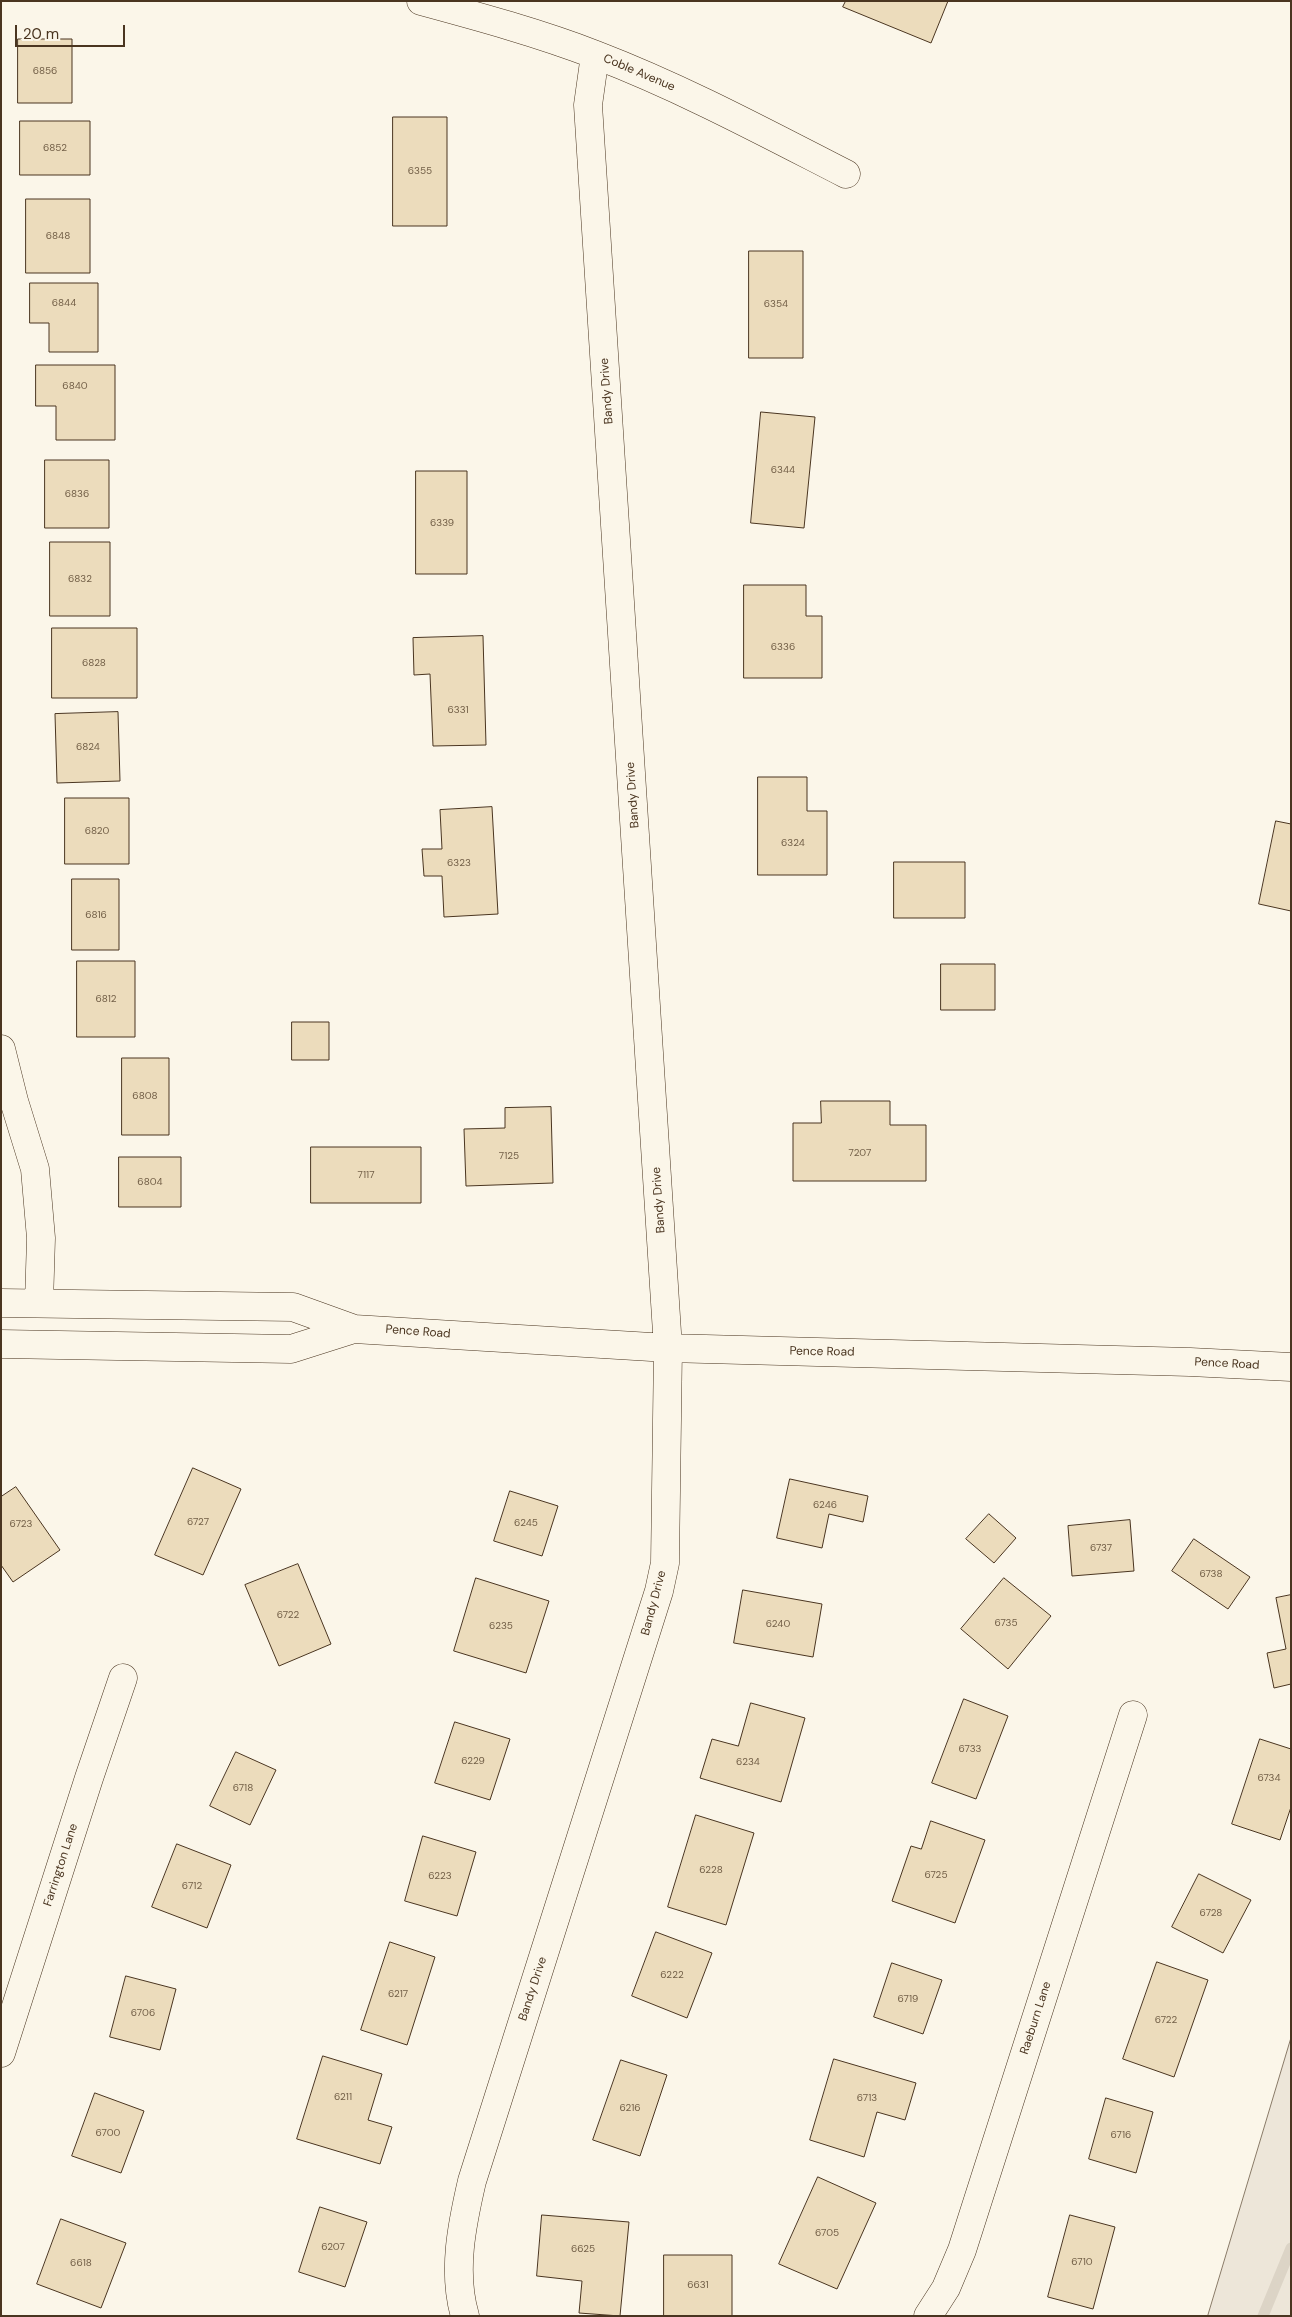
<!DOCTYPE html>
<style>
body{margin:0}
#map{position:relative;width:1292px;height:2317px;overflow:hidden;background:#fbf6e9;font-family:"DM Sans",sans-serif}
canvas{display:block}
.frame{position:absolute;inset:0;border:2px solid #4a3520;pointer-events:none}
.scale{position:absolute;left:15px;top:25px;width:110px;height:22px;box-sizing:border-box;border:2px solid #4a3520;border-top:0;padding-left:6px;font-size:15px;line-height:18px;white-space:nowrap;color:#4a3520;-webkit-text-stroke:4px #fbf6e9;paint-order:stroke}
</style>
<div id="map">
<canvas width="1292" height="2317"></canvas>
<div class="frame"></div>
<div class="scale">20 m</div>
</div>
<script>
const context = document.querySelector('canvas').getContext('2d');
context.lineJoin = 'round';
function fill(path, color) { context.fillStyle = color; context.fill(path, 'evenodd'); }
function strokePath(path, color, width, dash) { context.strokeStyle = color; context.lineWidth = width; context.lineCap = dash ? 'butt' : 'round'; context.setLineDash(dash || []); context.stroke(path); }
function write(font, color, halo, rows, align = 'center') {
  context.font = font + ' "DM Sans",sans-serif'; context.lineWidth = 4; context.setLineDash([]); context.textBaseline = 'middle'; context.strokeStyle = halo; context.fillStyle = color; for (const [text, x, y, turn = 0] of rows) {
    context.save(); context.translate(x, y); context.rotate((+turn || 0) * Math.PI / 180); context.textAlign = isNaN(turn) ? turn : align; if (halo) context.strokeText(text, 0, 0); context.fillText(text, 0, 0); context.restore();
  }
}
const green = new Path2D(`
 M1291,2038V2316H1208Z`);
const stream = new Path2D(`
 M1263,2316L1291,2248`);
const building = new Path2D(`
 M846,1H948L931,43L843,7Z
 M18,39H72V103H18Z
 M393,117H447V226H393Z
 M20,121H90V175H20Z
 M26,199H90V273H26Z
 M749,251H803V358H749Z
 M30,283H98V352H49V323H30Z
 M36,365H115V440H56V406H36Z
 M761,412L815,417L804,528L751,523Z
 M45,460H109V528H45Z
 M416,471H467V574H416Z
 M50,542H110V616H50Z
 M744,585H806V616H822V678H744Z
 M52,628H137V698H52Z
 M483,636L486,745L433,746L430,674L414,675L413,638Z
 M118,712L120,781L57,783L55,714Z
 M758,777H807V811H827V875H758Z
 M65,798H129V864H65Z
 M492,807L498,914L444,917L442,876H424L422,849H442L440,810Z
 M1276,821L1291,824V911L1259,904Z
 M894,862H965V918H894Z
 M72,879H119V950H72Z
 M77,961H135V1037H77Z
 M941,964H995V1010H941Z
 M292,1022H329V1060H292Z
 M122,1058H169V1135H122Z
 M821,1101H890V1125H926V1181H793V1123H821Z
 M551,1107L553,1183L466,1186L464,1129L505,1128V1108Z
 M311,1147H421V1203H311Z
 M119,1157H181V1207H119Z
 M193,1468L241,1489L203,1575L155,1555Z
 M790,1479L868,1496L863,1522L829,1514L822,1548L777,1538Z
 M16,1487L60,1550L13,1582L1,1565V1497Z
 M510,1491L558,1506L542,1556L494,1541Z
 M989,1514L1016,1538L994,1563L966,1539Z
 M1130,1520L1134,1571L1072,1576L1068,1526Z
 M1194,1539L1250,1577L1228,1609L1172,1571Z
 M298,1564L331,1644L279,1666L245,1585Z
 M476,1578L549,1601L526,1673L454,1651Z
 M1004,1578L1051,1616L1008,1669L961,1629Z
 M743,1590L822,1604L813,1657L734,1643Z
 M1291,1595V1684L1274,1688L1267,1653L1286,1649L1276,1598Z
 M964,1699L1008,1716L976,1799L932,1783Z
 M751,1703L805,1718L781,1802L700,1778L712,1739L738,1746Z
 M455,1722L510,1739L490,1800L435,1783Z
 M1260,1739L1291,1749V1807L1280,1840L1232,1824Z
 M236,1752L276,1770L250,1825L210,1806Z
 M696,1815L754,1833L726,1925L668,1907Z
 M931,1821L985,1840L955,1923L892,1901L911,1846L921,1849Z
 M423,1836L476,1852L457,1916L405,1901Z
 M177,1844L231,1865L207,1928L152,1907Z
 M1199,1874L1251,1900L1223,1953L1172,1927Z
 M656,1932L712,1953L687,2018L632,1996Z
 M390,1942L435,1957L407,2045L361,2030Z
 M1157,1962L1208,1980L1174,2077L1123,2059Z
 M892,1963L942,1980L923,2034L874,2017Z
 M126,1976L176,1989L160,2050L110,2037Z
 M323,2056L382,2074L368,2120L392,2127L380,2164L297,2139Z
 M834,2059L916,2083L905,2120L877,2112L864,2157L810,2140Z
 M621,2060L667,2075L640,2156L593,2140Z
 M95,2093L144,2111L121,2173L72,2156Z
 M1106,2098L1153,2112L1136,2173L1089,2159Z
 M818,2177L876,2203L837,2289L779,2264Z
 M320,2207L367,2222L345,2287L299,2272Z
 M542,2215L629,2222L620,2316L579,2313L582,2281L537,2276Z
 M1070,2215L1115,2227L1093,2309L1048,2297Z
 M61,2219L126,2243L101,2308L37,2284Z
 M664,2255H732V2316H664Z`);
const minor = new Path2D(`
 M421,1C480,17 539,33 596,55C682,88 764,132 846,174
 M1,1049L14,1101L35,1169L41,1238L39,1303
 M1,1303L293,1307L354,1329L668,1348L1190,1362L1291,1367
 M1,1344L291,1349L354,1329
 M1,2053L89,1778L123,1678
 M465,2316C452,2272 462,2224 472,2181L659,1591L665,1563L668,1348L588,105L595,55
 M928,2316L946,2288L962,2250L1133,1715`);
const numberNames = [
 ["6856",45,71],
 ["6852",55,148],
 ["6355",420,171],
 ["6848",58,236],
 ["6844",64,303],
 ["6354",776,304],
 ["6840",75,386],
 ["6344",783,470],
 ["6836",77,494],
 ["6339",442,523],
 ["6832",80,579],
 ["6336",783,647],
 ["6828",94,663],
 ["6331",458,710],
 ["6824",88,747],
 ["6820",97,831],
 ["6324",793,843],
 ["6323",459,863],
 ["6816",96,915],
 ["6812",106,999],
 ["6808",145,1096],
 ["7207",860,1153],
 ["7125",509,1156],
 ["7117",366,1175],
 ["6804",150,1182],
 ["6246",825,1505],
 ["6727",198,1522],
 ["6245",526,1523],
 ["6723",21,1524],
 ["6737",1101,1548],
 ["6738",1211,1574],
 ["6722",288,1615],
 ["6735",1006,1623],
 ["6240",778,1624],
 ["6235",501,1626],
 ["6733",970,1749],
 ["6229",473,1761],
 ["6234",748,1762],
 ["6734",1269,1778],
 ["6718",243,1788],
 ["6228",711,1870],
 ["6725",936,1875],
 ["6223",440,1876],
 ["6712",192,1886],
 ["6728",1211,1913],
 ["6222",672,1975],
 ["6217",398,1994],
 ["6719",908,1999],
 ["6706",143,2013],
 ["6722",1166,2020],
 ["6211",343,2097],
 ["6713",867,2098],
 ["6216",630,2108],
 ["6700",108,2133],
 ["6716",1121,2135],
 ["6705",827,2233],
 ["6207",333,2247],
 ["6625",583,2249],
 ["6710",1082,2262],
 ["6618",81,2263],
 ["6631",698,2285]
];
const streetNames = [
 ["Coble Avenue",639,73,23],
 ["Bandy Drive",607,391,-94],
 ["Bandy Drive",633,795,-94],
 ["Bandy Drive",659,1200,-94],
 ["Pence Road",418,1332,4],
 ["Pence Road",822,1352,1],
 ["Pence Road",1227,1364,3],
 ["Bandy Drive",654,1603,-75],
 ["Farrington Lane",61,1865,-72],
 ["Bandy Drive",533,1989,-72],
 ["Raeburn Lane",1036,2018,-72]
];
fill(green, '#ede6d9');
strokePath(green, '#887966', 1);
strokePath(stream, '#dcd4c6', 11);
fill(building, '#ecdcbc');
strokePath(building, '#4a3520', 1);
strokePath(minor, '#4a3520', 29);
strokePath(minor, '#fbf6e9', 28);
write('10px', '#725f47', null, numberNames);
write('12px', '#4a3520', '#fbf6e9', streetNames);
</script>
